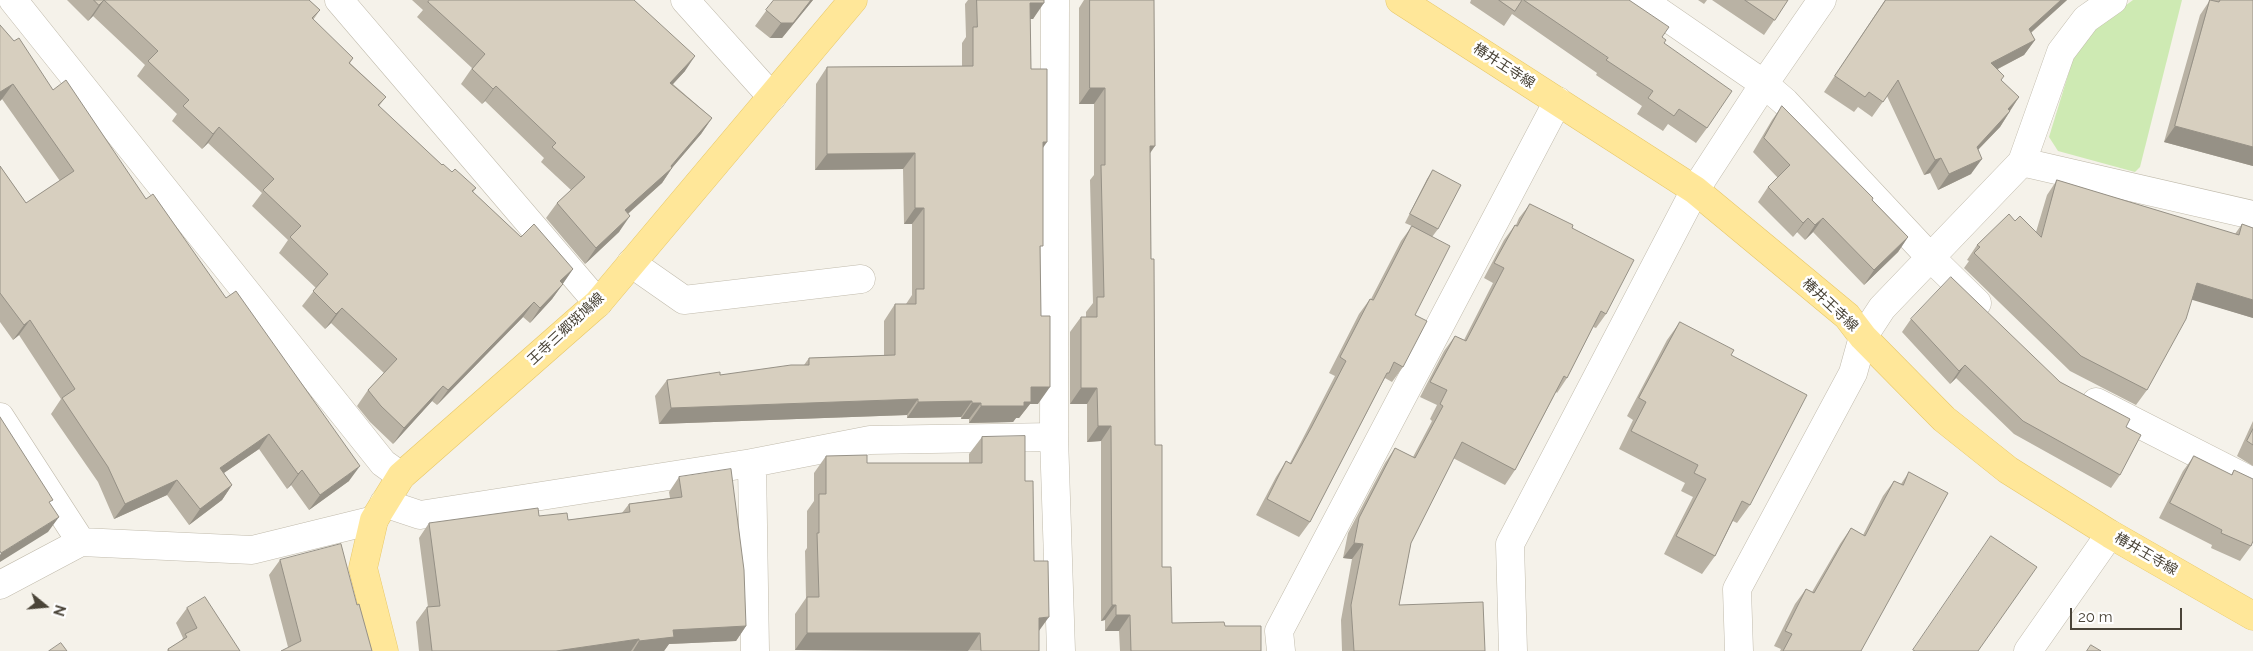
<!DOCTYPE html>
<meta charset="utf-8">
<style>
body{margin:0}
#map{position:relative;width:2253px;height:651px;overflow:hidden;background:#f5f2ea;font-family:Raleway,sans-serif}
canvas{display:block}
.north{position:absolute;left:20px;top:581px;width:50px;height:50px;-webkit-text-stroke:4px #fff;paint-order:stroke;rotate:107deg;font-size:14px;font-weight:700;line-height:20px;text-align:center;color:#4a4438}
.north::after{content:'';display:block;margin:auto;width:18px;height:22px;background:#4a4438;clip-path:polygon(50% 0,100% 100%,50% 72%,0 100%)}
.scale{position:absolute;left:2070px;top:608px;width:112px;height:22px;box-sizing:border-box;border:2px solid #4a4438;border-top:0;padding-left:6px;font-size:15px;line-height:18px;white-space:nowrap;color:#4a4438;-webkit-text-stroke:4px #fff;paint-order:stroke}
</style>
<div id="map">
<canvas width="2253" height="651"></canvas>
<div class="north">N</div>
<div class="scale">20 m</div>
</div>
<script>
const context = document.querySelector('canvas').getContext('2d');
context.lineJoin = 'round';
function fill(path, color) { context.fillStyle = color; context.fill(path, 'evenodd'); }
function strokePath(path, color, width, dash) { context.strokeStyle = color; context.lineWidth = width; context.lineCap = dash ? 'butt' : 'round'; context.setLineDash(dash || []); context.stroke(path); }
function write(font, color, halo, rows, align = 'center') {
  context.font = font + ' Raleway,"Noto Sans JP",sans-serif'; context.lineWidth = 5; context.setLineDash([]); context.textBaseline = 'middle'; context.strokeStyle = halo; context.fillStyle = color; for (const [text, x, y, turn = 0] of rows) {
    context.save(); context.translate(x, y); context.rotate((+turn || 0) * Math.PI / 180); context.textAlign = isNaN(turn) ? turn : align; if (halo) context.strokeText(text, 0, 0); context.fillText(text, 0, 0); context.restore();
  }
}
const green = new Path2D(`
 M2133,0H2182L2140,167L2135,172L2058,151L2049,137L2073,59L2095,28Z`);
const minor = new Path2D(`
 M13,0L383,463L401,476
 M339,0L598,303
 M685,0L772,97
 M1055,0L1054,437L1061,651
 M1642,0L1764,84L1785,102L1930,257L1977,303
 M2022,162L2253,215
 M631,263L684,300L861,279
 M2096,402L2253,482
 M0,417L81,542
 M752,463L755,651
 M384,503L420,515L752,463L870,440L1054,437
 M0,585L81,542L252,550L374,520
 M1281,651L1279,631L1558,101
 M1513,651L1510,544L1695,190L1764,84L1822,0
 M1739,651L1737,589L1853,373L1863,337L1882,308L2022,162L2061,52L2086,19L2113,0
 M2028,651L2110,534`);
const major = new Path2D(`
 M1400,0L1695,190L1847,316L1863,337L1944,419L2008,470L2110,534L2253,616
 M384,651L363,568L374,520L401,476L598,303L853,0`);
const wall = new Path2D(`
 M67,0H309L320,10L313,20L353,58L350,63L386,97L379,106L442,165L452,172L476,188L473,192L521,237L573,269L552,299L530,323L523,317L437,405L432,401L393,444L370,422L357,406L368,390L384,373L331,323L325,329L302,306L316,288L279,253L288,240L252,206L262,193L208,143L202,149L172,121L177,114L137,76L145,65L93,16L88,21Z
 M412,0H634L685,71L673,84L712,118L701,134L672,168L662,183L628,214L619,232L585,264L546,218L557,203L571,190L541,162L544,158L485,101L482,104L461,84L472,68L417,17L423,10Z
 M774,0H813L782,38H770L755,26Z
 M968,0H1044L1033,19H1030L1031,69L1043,148L1040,251L1038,404H1030L1019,418H1016L1013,422L969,423V419H961V417L907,418V415L659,424L655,396L667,380L720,375L804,365L809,358L884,355V321L895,304H906L912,295V224H904L903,169L815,170L816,84L827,67L962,66V43L966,37L965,4Z
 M1084,0H1154L1150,153L1151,259L1155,445L1162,567L1172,623L1225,626L1261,651H1120L1119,631H1105V620L1101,621V441L1087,442V404H1070V332L1081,317H1086V312L1093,303L1090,180L1094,175V104H1079V8Z
 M1471,0H1629L1662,37L1664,43L1707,128L1696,143L1668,124L1663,131L1637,114L1642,106L1596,75L1597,73L1512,14L1504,26L1470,3Z
 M1698,0H1707L1704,4Z
 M1712,0H1788L1764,35Z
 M1885,0H2067L2031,33L2035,40L2024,55L1998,69L2001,80L2019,97L2000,127L1978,150L1971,174L1938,190L1930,173L1924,175L1887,96L1872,117L1858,107L1854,112L1824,92Z
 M2210,0L2213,1V0H2253V166L2164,142L2200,15Z
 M0,25L53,90L146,199L349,481L309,510L291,485L287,489L259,449L224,473L232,485L222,500L189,525L167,495L114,519L98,482L51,414L61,399L19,335L13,340L0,322V166L26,203L60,181L2,99L0,101Z
 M1782,106L1908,237L1898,252L1864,285L1813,232L1805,240L1797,232L1793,237L1758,202L1768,187L1778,178L1753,152L1772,120Z
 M1433,170L1438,229L1432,237L1403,367L1392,382L1385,378L1381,385L1310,522L1299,537L1256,515L1276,477L1286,461L1290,463L1300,444L1335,376L1329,373L1359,314L1370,299H1371L1401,241L1412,226L1405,223L1427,179Z
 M2057,180L2235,234L2242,224L2253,228V318L2192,299L2147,390L2136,405L2070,371L1964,268L1969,261L1967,260L1977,245L2015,221L2036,232L2047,195Z
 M1530,204L1572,228L1606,314L1596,328L1593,327L1567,378L1557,393L1556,392L1515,470L1505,485L1453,458L1411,543L1399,605L1485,651H1342L1341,620L1352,559L1343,558L1348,533L1385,463L1395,448L1413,457L1432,421L1430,419L1437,405L1420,397L1444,351L1455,336L1464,340L1493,283L1484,278L1504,240L1515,225H1516L1519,218Z
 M1911,319L2060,382L2126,427L2120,475L2111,488L2014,434L1956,378L1950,384L1902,332Z
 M1680,322L1731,355L1750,505L1737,523L1733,521L1715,556L1702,574L1664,554L1693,497L1681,491L1685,483L1619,449L1633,420L1627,416L1667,340Z
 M2253,421V466L2237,456Z
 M982,437L1025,481L1034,561L1039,632V651L795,650V614L806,598L805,551L807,548V511L814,501V473L826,456L867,463H969V454Z
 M2194,456L2231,475L2234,470L2251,546L2240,561L2211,548L2212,545L2159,518L2183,471Z
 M1909,472L1861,651H1780L1781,649L1774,646L1795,604L1806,589L1812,592L1840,544L1851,528L1863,535L1883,496L1894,481L1901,484Z
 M679,477L746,626L736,641L669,644L664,651H419L416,622L427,607H428L419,538L429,523L568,520L622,513L629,504L670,498L669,492Z
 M280,560L357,605L372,651L288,647L269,575Z
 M187,608L240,651H167L168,649L181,641L183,638L176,623Z`);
const shadedWall = new Path2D(`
 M104,0L93,16L88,21L99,5Z
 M811,0H813L782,38H770L781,23Z
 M2061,0H2067L2018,44L2029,29Z
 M1030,3H1044L1033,19H1019Z
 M2035,40L2024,55L1980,78L1991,63Z
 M695,56L685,71L660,98L670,83Z
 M13,84L2,99L0,101V92Z
 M496,86L485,101L482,104L493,89Z
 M1090,88H1105L1094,104H1079Z
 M2019,97L2009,112L2008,109Z
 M2010,111L2000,127L1966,162L1977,147Z
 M712,118L701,134L671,169L672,168L662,183L614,226L625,210L671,166Z
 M2175,126L2253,147V166L2164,142Z
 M219,127L208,143L202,149L213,134Z
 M1043,142H1047L1036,158Z
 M1150,146H1155L1144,162Z
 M915,153L903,169L815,170L827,154Z
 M1941,158L1930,173L1924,175L1935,160Z
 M1982,159L1971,174L1938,190L1949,174Z
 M915,208H924L912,224H904Z
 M630,216L619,232L585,264L596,248Z
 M1808,218L1797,232L1793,237L1803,223Z
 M1823,218L1813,232L1805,240L1815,225Z
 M1908,237L1898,252L1864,285L1874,270Z
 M573,269L562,285L560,281Z
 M2197,283L2253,300V318L2186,298Z
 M563,284L552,299L530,323L540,308Z
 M534,302L523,317L437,405L448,390Z
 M342,308L331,323L325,329L336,314Z
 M30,320L19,335L13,340L24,325Z
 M1965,365L1956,378L1950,384L1959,371Z
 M443,386L432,401L393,444L404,428Z
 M1031,387H1050L1038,404H1030L1019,418H1016L1013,422L969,423L981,406Z
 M1081,388H1097L1087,404H1070Z
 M918,399L907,415L659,424L671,408Z
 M972,401L961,417L907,418L918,402Z
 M972,403H981L969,419H961Z
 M1098,426H1111L1101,441L1087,442Z
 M269,434L259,449L209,483L220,468Z
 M360,466L349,481L309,510L320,495Z
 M302,470L291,485L287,489L298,474Z
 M177,480L167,495L114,519L125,504Z
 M232,485L222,500L189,525L200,509Z
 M59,517L48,532L0,562V555L1,553Z
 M1354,543L1363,544L1352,559L1343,558Z
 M1112,605H1116L1105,620L1101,621Z
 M1116,615H1130L1119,631H1105Z
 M1049,617L1036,635L1039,618Z
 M746,626L736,641L669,644L664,651H633L639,641L673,630Z
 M807,633H980L968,651L795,650Z
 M639,639L631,651H556Z`);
const building = new Path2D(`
 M94,0H309L320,10L312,18L353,58L349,63L386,97L378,105L442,165L443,164L452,172L455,169L476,188L472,191L521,237L534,224L573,269L560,281L563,284L540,308L534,302L448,390L443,386L404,428L381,406L368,390L397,359L342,308L336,314L313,291L328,274L290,237L301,226L263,190L274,179L219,127L213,134L183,106L189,100L148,61L158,51L104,0L99,5Z
 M430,0H634L695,56L670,83L712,118L671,166L672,168L625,210L630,216L596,248L557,203L585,177L552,147L556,143L496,86L493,89L472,69L485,54L428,2Z
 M774,0H811L793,23H781L766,10Z
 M977,0H1044V3H1030L1031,69H1047V142H1043V246H1040L1041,316H1050V387H1031V402H1024V406H981V403H972V401L918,402V399L671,408L667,380L720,372V375L791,365H809V358L895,355V304H916V289H924V208H915V153L827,154V67L973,66V27H977Z
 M1090,0H1154L1155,146H1150L1151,259H1154L1155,445H1162V567H1171L1172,623L1224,622L1225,626H1261V651H1131L1130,615H1116V605H1112L1111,426H1098L1097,388H1081V317H1097V297H1104L1101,165H1105V88H1090Z
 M1499,0H1522L1515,11Z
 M1524,0H1629L1669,27L1662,37L1666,40L1664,43L1732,91L1707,128L1679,109L1674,116L1648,98L1653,91L1606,60L1608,58Z
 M1745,0H1788L1775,20Z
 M1886,0H2061L2029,29L2035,40L1991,63L2004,76L2001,80L2019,97L2008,109L2010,111L1977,147L1982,159L1949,174L1941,158L1935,160L1898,80L1883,102L1869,92L1865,97L1835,76Z
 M2210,0L2219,2L2220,0H2253V147L2175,126Z
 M0,25L14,41L19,38L53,90L66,80L146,199L153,194L226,298L236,291L360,466L320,495L302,470L298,474L269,434L220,468L232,485L200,509L177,480L125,504L108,467L62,398L75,389L30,320L24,325L0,293V166L26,203L74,171L13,84L0,92Z
 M1782,106L1873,198L1872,200L1908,237L1874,270L1823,218L1815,225L1808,218L1803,223L1768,187L1790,165L1764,138Z
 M1433,170L1461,185L1438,229L1410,214Z
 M2057,180L2239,235L2242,224L2253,228V300L2197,283L2186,319L2147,390L2081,356L1974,253L1980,247L1977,245L2009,214L2015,221L2020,216L2041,237Z
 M1530,204L1573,225L1572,228L1634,260L1606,314L1601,311L1567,378L1564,376L1515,470L1462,442L1411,543L1399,605L1483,602L1485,651H1354L1351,605L1363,544L1354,543L1359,518L1395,448L1415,458L1443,406L1440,404L1447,390L1430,382L1455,336L1466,341L1504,268L1494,263L1515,225L1517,226Z
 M1412,226L1450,246L1415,315L1427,321L1403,367L1394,362L1389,373H1387L1310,522L1267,499L1286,461L1291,464L1311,428L1346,361L1340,357L1370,299L1373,300Z
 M1951,277L2060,382L2130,419L2126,427L2141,435L2120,475L2023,421L1965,365L1959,371L1911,319Z
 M1680,322L1734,350L1731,355L1807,395L1750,505L1742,501L1715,556L1676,536L1706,479L1694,473L1698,465L1631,431L1646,402L1639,398Z
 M0,417L53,500L49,502L59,517L1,553L0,551Z
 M2253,429V445L2247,441Z
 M1025,436V481H1033L1034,561H1048L1049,617L1039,618V651H981L980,633H807V597H819L817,533H819V494H826V456L867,455V463H982V437Z
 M2194,456L2232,475L2234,470L2253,479V541L2251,546L2221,533L2222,530L2170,503Z
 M731,469L744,570L746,626L673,630L674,637L639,641V639L556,651H432L427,607L440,606L429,523L538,508L539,516L567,513L568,520L630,512L629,504L682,497L679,477Z
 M1909,472L1948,493L1861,651H1783L1792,634L1785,631L1806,589L1814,593L1851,528L1865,536L1894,481L1903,485Z
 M1991,536L2037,567L1978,651H1915L1913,650Z
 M341,544L357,605L359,604L372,651H281L301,641L280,560Z
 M205,597L240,651H169L168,649L187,637L185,634L197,628L187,608Z
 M61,643L67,651H49Z
 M2091,645L2101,651H2087Z`);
const streetNames = [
 ["椿井王寺線",1504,66,33],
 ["椿井王寺線",1830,305,43],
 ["王寺三郷斑鳩線",566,329,-43],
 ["椿井王寺線",2146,554,30]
];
fill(green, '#ceeab3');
strokePath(minor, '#c1bbac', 29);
strokePath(major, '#e7c767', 29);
strokePath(minor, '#fff', 28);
strokePath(major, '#ffe799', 28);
fill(wall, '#b9b2a4');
fill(shadedWall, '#969186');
fill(building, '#d7cfbf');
strokePath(building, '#969186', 1);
write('14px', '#4a4438', '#fff', streetNames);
</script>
